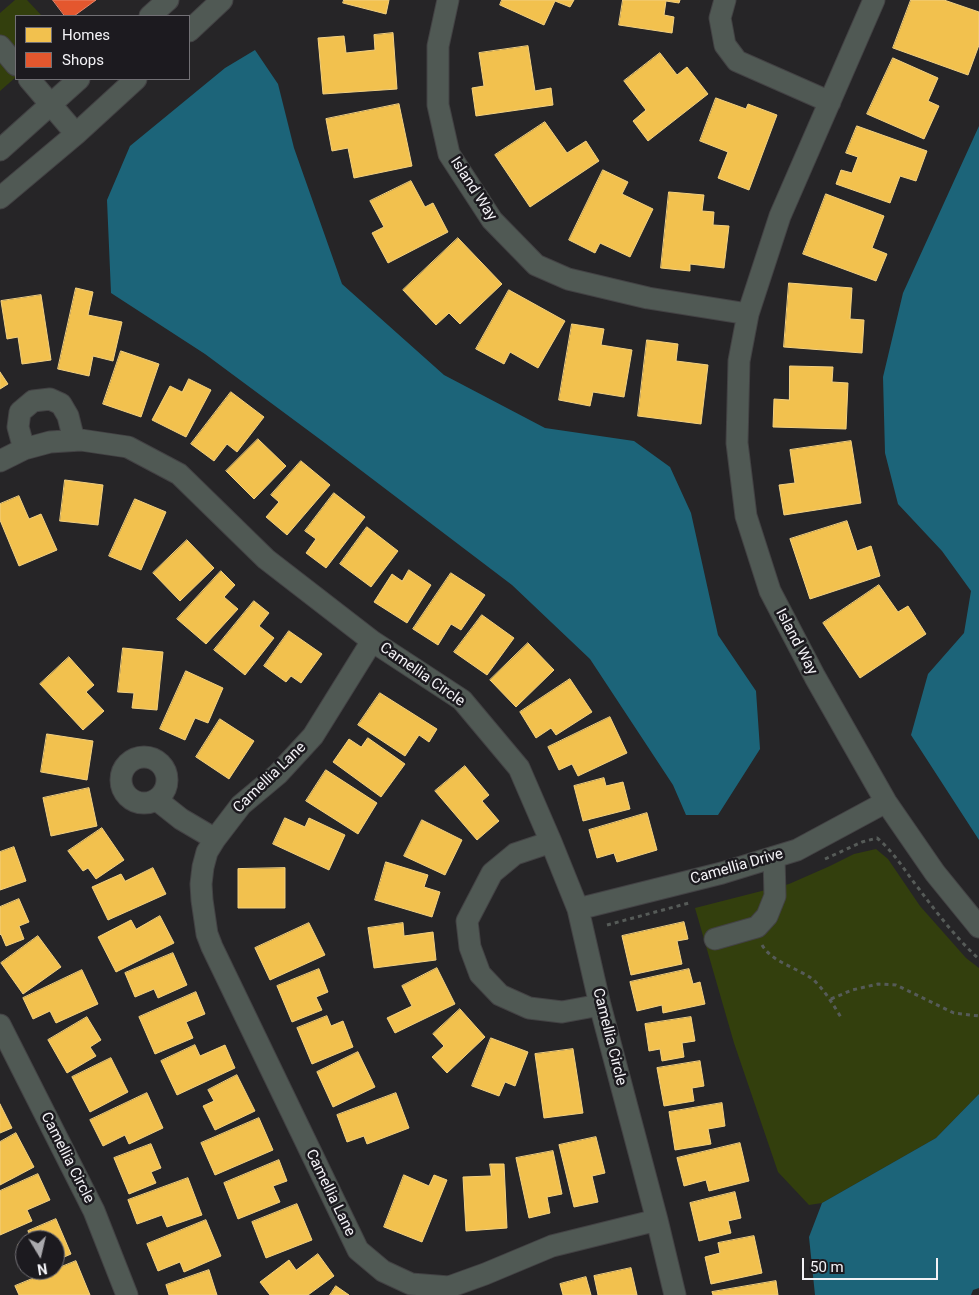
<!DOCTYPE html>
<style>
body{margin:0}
#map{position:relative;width:979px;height:1295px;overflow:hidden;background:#262527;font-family:Roboto,sans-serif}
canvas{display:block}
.legend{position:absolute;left:15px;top:15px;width:175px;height:65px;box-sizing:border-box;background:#1c1a1f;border:1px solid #727075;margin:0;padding:6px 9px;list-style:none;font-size:15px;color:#f3f2f6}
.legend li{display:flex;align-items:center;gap:10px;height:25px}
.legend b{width:25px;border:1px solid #727075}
.north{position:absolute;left:15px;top:1230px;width:50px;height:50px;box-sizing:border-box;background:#1c1a1f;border:1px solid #727075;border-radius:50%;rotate:171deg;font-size:14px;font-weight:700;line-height:20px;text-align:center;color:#f3f2f6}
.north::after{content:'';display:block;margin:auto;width:18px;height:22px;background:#abaaae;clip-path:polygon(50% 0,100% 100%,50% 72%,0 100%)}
.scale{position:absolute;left:802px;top:1258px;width:136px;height:22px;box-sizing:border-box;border:2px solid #f3f2f6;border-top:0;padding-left:6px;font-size:15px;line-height:18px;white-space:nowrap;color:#f3f2f6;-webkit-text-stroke:4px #1c1a1f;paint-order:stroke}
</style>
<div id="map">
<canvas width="979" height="1295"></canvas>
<ul class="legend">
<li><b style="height:14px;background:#f2c14e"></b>Homes</li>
<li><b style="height:14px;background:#e4572e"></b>Shops</li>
</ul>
<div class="north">N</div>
<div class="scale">50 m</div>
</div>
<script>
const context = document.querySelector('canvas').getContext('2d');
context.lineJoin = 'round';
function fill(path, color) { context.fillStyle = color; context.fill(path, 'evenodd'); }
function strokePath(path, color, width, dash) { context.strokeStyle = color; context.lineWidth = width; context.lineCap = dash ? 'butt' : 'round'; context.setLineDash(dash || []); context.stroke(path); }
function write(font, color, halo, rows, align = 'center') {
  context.font = font + ' Roboto,sans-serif'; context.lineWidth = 5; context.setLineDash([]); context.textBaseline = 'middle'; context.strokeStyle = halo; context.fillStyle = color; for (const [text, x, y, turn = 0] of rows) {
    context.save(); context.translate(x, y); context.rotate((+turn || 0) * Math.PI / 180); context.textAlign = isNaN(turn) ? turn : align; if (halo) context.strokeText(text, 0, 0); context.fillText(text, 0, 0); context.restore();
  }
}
const green = new Path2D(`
 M15,0H27L42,16H16V77L0,91V13Z
 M876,849L888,859L920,906L966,958L979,968V1094L936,1138L822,1203L809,1205L778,1172L734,1043L695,908L789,884L830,866L854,854Z`);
const water = new Path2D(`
 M255,50L278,84L294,148L342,284L444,375L545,428L634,441L670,467L691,513L718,635L756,691L760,749L718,815H686L673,785L590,659L512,585L325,443L205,354L111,293L107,200L130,146L225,68Z
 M979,126V840L911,735L928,674L964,633L971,591L942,551L898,504L885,453L883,377L903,293Z
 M979,1094V1288L973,1290L971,1295H815L809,1237L822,1203L936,1138Z`);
const homes = new Path2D(`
 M344,0H389L386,14L343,3Z
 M502,0H574L570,7L555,1L544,25L500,5Z
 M623,0H680L679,3L666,1L664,15L674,17L672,33L619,25Z
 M911,0H944L979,12V45L968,75L893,48Z
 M393,33L397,89L323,94L318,38L344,36L346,53L375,50L374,35Z
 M528,46L535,91L551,88L553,105L476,116L472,88L484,86L479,53Z
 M660,53L677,75L687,67L708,94L648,141L633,121L646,110L624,81Z
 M893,58L938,78L928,101L939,106L924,139L867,114Z
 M716,98L746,109L748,104L777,115L749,190L718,178L728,152L700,141Z
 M399,104L412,166L354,178L348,148L332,151L326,119Z
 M545,122L567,153L586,141L599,161L530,207L495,155Z
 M857,126L927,151L916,181L900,176L890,203L836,184L841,170L852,173L858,157L846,153Z
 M603,170L628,182L622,194L653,209L630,257L600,243L595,253L569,240Z
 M411,181L425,207L433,203L448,232L388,263L372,233L384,227L370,201Z
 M669,192L704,195L702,211L714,212L713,225L729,226L724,268L690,264V271L661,268Z
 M826,194L884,216L872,248L887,254L876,281L803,254Z
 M458,238L502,284L460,324L449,313L436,325L403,290Z
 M789,283L852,288L850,319L864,320L862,353L784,347Z
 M76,288L93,292L88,315L122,322L113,361L93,356L89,376L58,369Z
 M509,290L565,321L538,368L510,352L504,364L476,349Z
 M41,295L51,360L22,364L18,337L7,339L1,301Z
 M572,324L604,329L601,345L632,350L624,397L593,392L590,406L559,400Z
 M647,340L678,344L676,361L708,365L701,424L638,416Z
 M121,351L159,364L141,417L103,404Z
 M790,366L833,367L832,382L848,383L846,429L773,427L774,399L789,400Z
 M0,372L8,384L0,389Z
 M189,379L211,390L186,437L152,420L170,386L182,392Z
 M231,392L264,417L237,452L227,444L214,461L191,444Z
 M258,439L286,466L254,499L226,471Z
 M851,441L861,503L784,515L779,485L795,483L790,450Z
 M301,461L330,485L287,535L266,517L279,502L271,495Z
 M65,480L103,485L98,525L60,521Z
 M334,493L365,517L326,568L306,553L316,539L305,531Z
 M19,496L29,519L41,514L57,550L19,566L0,520V504Z
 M135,499L166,512L141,570L109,556Z
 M847,521L857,551L871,546L880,576L810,599L790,539Z
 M367,527L398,551L371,587L340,564Z
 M187,540L214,568L180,601L153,573Z
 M409,570L431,585L407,623L374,602L392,574L402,581Z
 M221,571L235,585L224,597L238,609L206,644L177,619Z
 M451,573L485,595L461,630L451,624L438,645L413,629Z
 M879,585L898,612L908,606L926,634L860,678L823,623Z
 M254,601L269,613L259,626L274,638L245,675L214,650Z
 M482,615L514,638L487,675L454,652Z
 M289,631L322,654L301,683L291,676L286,682L264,666Z
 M528,643L554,670L516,707L490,680Z
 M123,648L163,652L157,710L132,708L134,693L118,692Z
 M69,657L94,685L86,692L104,711L83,730L40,684Z
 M186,671L223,688L208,723L195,718L185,740L160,729Z
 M570,679L592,712L556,735L551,728L536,738L520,712Z
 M380,693L437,729L429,742L419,735L405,756L358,725Z
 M610,717L627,753L578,776L572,764L559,770L548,747Z
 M220,719L254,741L229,779L196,757Z
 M47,734L93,741L87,780L41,772Z
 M368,738L405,764L381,797L333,762L349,739L361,747Z
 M465,766L489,795L482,801L499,821L477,840L435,791Z
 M326,770L377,803L358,834L306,801Z
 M604,778L606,786L623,782L630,809L583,821L574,786Z
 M89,788L97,826L51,836L43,798Z
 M647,813L657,850L617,862L614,853L597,858L589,830Z
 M285,818L305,827L309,818L345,835L329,870L273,844Z
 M422,820L462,840L445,875L404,856Z
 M102,828L124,860L96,879L88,868L83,871L68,851Z
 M14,847L26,881L0,890V852Z
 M386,862L428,875L424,887L440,892L432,917L375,900Z
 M153,868L166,894L108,920L92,887L121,874L125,881Z
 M285,868V908H238V869Z
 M19,899L29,922L19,926L24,939L6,946L1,934L0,935V907Z
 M160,916L174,943L116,972L98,937L131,920L136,929Z
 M684,922L688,939L677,941L682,964L631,975L622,936Z
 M309,923L325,955L270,980L255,948Z
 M403,923L404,936L433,932L436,960L374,968L368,928Z
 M38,936L61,967L23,994L1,963Z
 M173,953L187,985L158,998L154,989L135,997L125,973Z
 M437,968L455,1004L395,1033L387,1018L412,1006L402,986Z
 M319,969L328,992L316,997L322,1010L292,1022L277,986Z
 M689,969L693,984L700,982L705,1004L663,1013L662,1005L637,1011L630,982Z
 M82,970L98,1004L56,1023L50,1011L33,1019L23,998Z
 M196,992L205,1014L186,1022L193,1038L155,1054L139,1017Z
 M460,1009L485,1037L447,1073L432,1057L444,1046L433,1034Z
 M327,1016L331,1026L343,1021L353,1047L312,1064L297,1028Z
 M87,1017L101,1040L90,1047L96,1056L67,1073L48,1040Z
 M691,1017L695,1041L682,1043L684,1057L662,1061L660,1049L649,1051L645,1024Z
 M491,1038L528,1052L515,1086L505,1082L499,1096L472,1086Z
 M195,1045L200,1056L225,1045L235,1068L177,1095L161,1061Z
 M573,1049L583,1113L544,1118L535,1054Z
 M358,1052L375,1087L333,1107L317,1072Z
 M111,1058L128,1092L90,1112L72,1077Z
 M700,1061L704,1086L692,1088L694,1101L664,1106L657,1068Z
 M237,1075L255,1111L215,1130L203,1106L214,1101L208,1090Z
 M147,1093L163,1128L129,1144L125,1135L103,1146L90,1120Z
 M396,1093L409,1128L367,1144L364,1136L347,1142L337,1115Z
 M722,1103L725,1126L708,1129L711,1144L675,1150L669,1112Z
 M0,1104L12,1128L0,1133Z
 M259,1118L273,1150L215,1175L201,1143Z
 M16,1133L34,1167L0,1185V1142Z
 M596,1137L605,1173L592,1176L598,1202L574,1207L559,1145Z
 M740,1143L749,1181L709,1191L706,1180L684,1186L677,1158Z
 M151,1144L161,1168L151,1172L156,1183L129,1194L114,1158Z
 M553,1151L562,1194L547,1197L550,1213L529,1218L516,1158Z
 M279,1160L287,1181L273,1186L280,1202L238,1219L224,1183Z
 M490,1164H504L507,1228L466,1231L463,1177L491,1176Z
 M38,1174L50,1200L27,1210L32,1221L0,1235V1191Z
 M404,1175L429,1186L434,1175L447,1180L422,1242L384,1227Z
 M188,1178L202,1215L167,1227L162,1215L137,1224L128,1200Z
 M735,1192L741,1218L728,1221L731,1233L699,1241L690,1203Z
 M297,1204L312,1240L266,1258L252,1222Z
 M56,1219L71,1254L55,1261V1240H30L31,1239L28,1231Z
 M206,1220L221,1256L184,1272L180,1262L158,1271L147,1244Z
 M754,1236L762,1273L711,1284L705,1257L720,1253L718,1243Z
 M25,1242V1260L18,1245Z
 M318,1254L334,1276L308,1295H270L260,1282L289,1260L296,1270Z
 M76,1261L90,1295H19L15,1286Z
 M631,1268L637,1295H598L594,1276Z
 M209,1270L217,1295H169L166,1285Z
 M586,1277L591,1295H563L560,1284Z
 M776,1281L778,1295H713L712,1292Z
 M336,1286L349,1295H330Z`);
const shops = new Path2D(`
 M53,0H96L74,16H65Z`);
const path = new Path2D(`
 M825,859L862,842L877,838C894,852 905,871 919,889C937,913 956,938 979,959
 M607,925L689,903
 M762,945C772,962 795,967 811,978C823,987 834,1006 842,1019
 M831,999L852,990L878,984L896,985L954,1013L979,1016`);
const minor = new Path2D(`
 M448,0L438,46V105L449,154L492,220L536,265L568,279L648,298L748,314
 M725,0L720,18L725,45L737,61L830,102
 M874,0L780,216L748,314L739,361L737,443L746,516L770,591L815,677L886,802L935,873L979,927
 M150,16L168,0
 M189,31L222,0
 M0,46L16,65
 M29,79L76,134
 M0,150L79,79
 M0,198L76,134L136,79
 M24,449L18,427L20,412L33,401L50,399L61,404L68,416L74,440
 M0,461L24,449L50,442L81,440L128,447L179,474L266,559L372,641L462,700L519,768L551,842L578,909L600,1005L657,1220L675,1295
 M372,641L313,736L278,774L241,805L215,839L207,852L203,867L201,884L202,900L207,934L212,947L358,1250L383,1271L411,1284L449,1287L485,1274L552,1246L657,1220
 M121 780a23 23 0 1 1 46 0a23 23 0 1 1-46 0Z
 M157,800L181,819L215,839
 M551,842L515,854L492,873L467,921L470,947L480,974L500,995L529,1008L562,1012L600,1005
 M578,909L722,873L797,850L886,802
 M715,939L757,927L767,916L775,896L774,857
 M0,1025L94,1211L127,1295`);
const streetNames = [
 ["Island Way",473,189,57],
 ["Island Way",796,642,62],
 ["Camellia Circle",422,675,35],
 ["Camellia Lane",270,778,-44],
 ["Camellia Drive",737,867,-16],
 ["Camellia Circle",609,1037,76],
 ["Camellia Circle",67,1158,63],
 ["Camellia Lane",330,1193,64]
];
fill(green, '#333f0d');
fill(water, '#1c6479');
fill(homes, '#f2c14e');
strokePath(homes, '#f2d080', 1);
fill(shops, '#e4572e');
strokePath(shops, '#e8866a', 1);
strokePath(minor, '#434244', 23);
strokePath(path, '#565b58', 3, [4, 4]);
strokePath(minor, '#505954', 21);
write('15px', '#f3f2f6', '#1c1a1f', streetNames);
</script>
